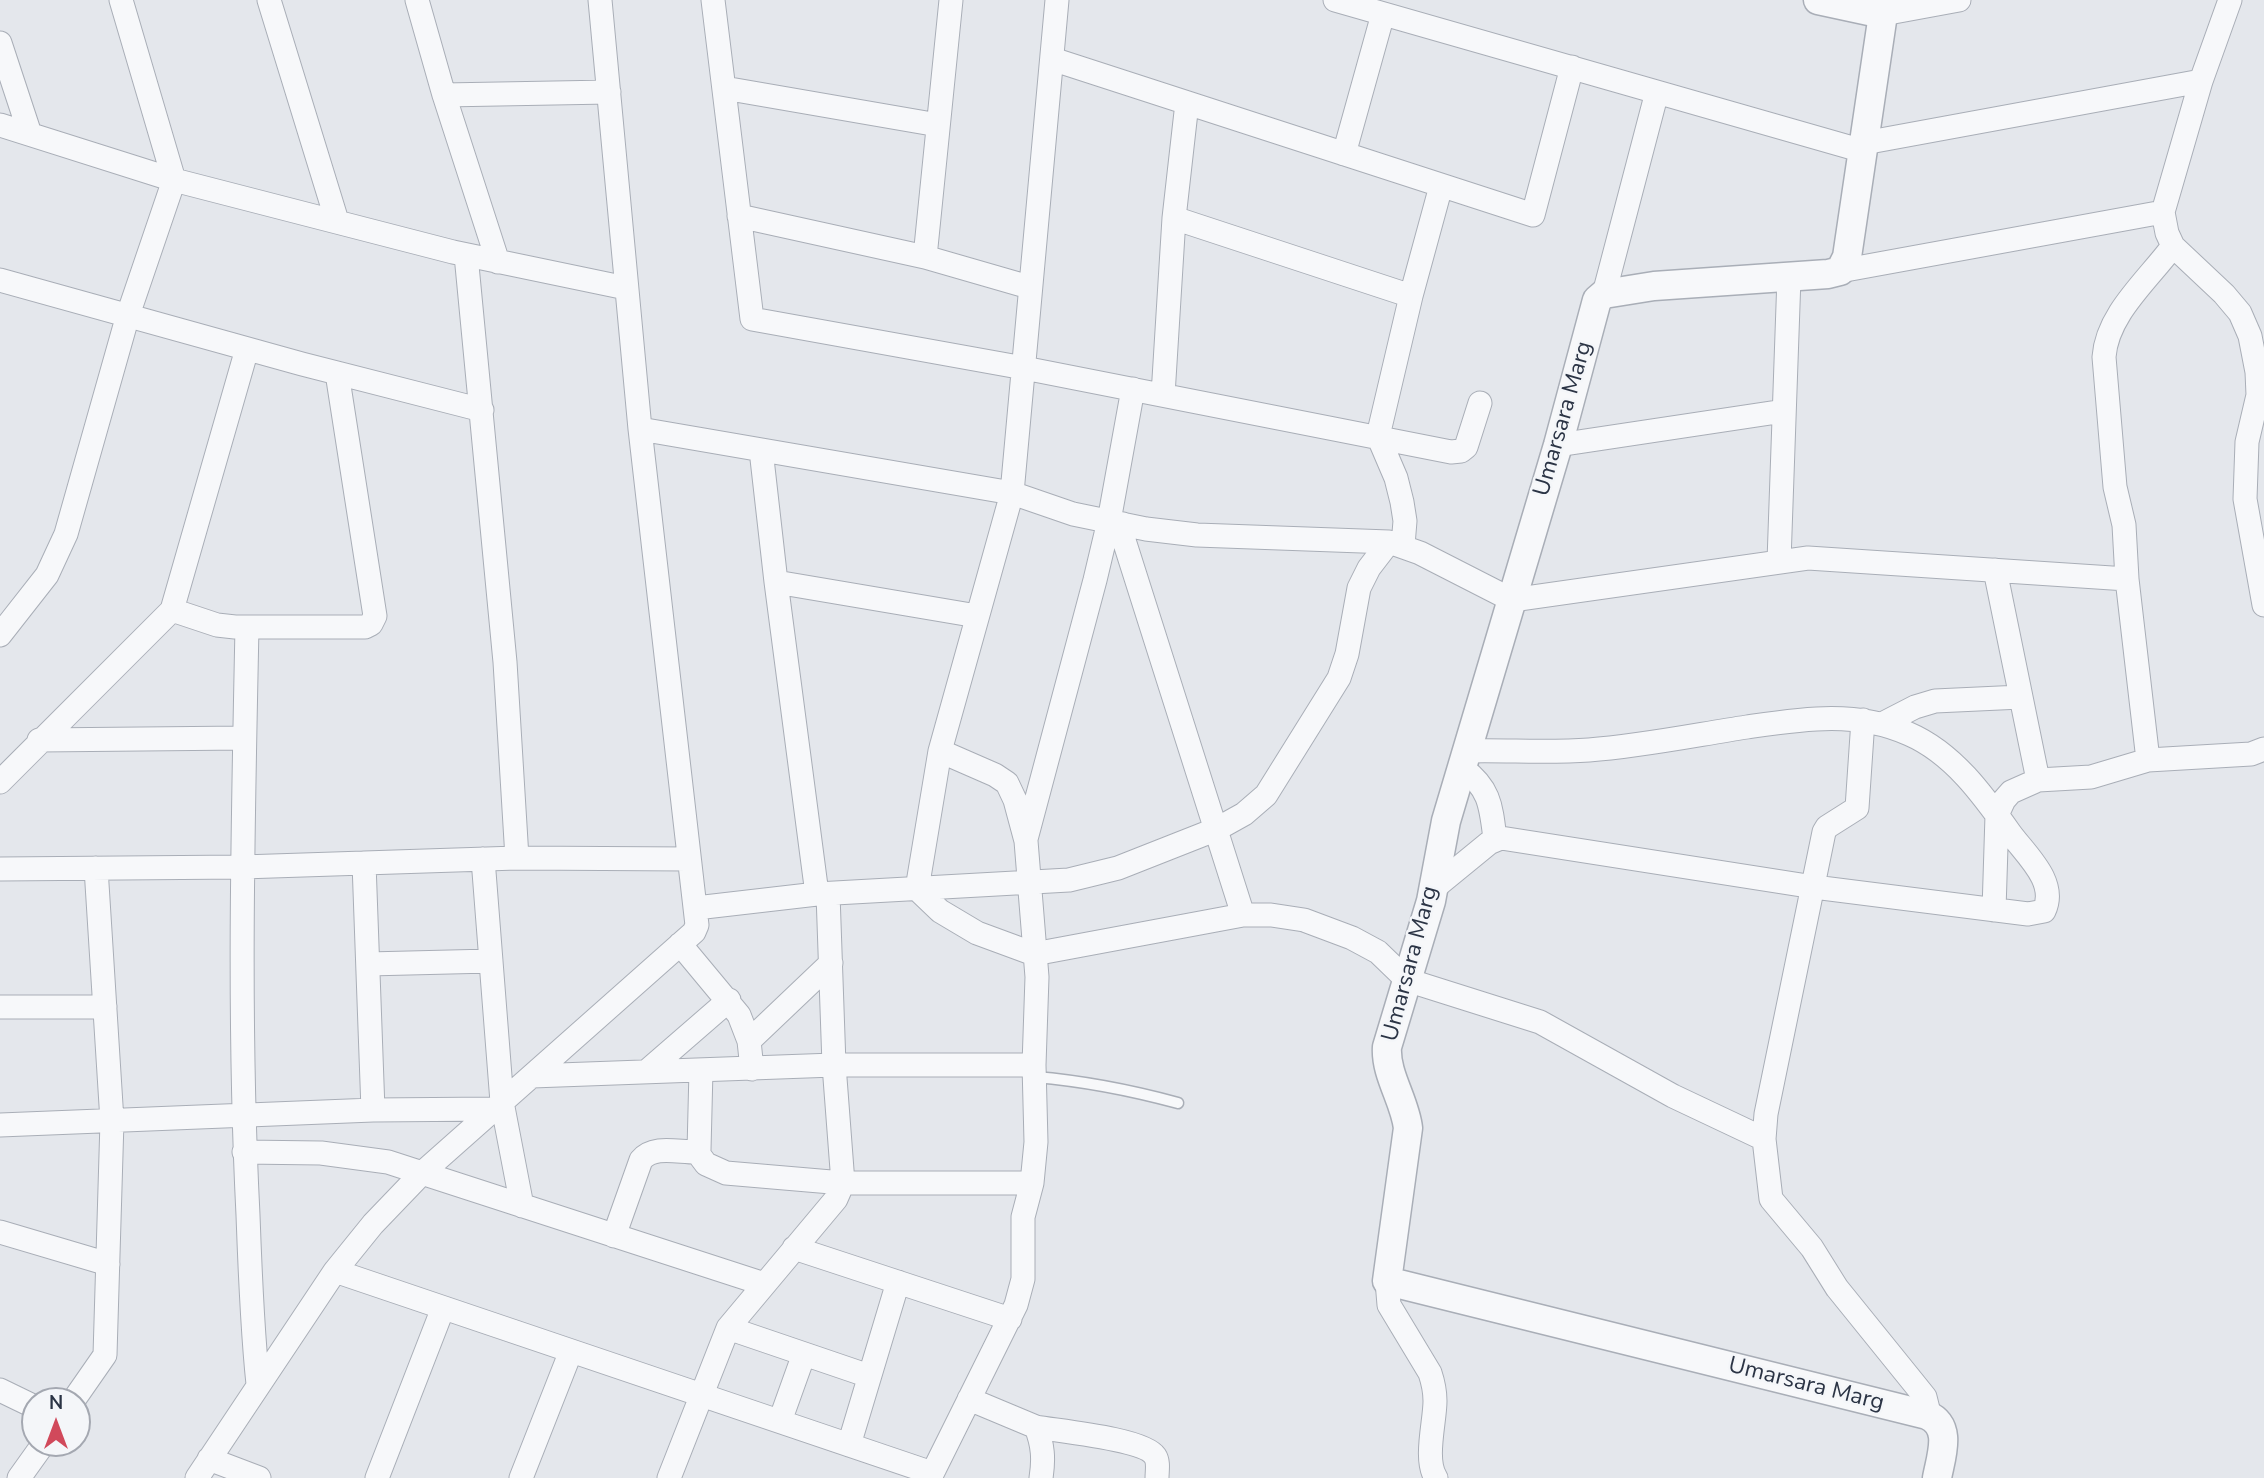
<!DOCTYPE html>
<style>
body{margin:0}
#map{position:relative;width:2264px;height:1478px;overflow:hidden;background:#e4e7ec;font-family:"Nunito Sans",sans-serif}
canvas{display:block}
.north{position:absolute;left:21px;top:1387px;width:70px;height:70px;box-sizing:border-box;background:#f4f6f9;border:2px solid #a4a8b1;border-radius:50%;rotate:0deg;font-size:19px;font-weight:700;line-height:28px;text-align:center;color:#2b3445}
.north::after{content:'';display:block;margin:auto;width:24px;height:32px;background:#d1495b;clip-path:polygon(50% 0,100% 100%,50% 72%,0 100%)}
</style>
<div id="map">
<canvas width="2264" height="1478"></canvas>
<div class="north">N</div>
</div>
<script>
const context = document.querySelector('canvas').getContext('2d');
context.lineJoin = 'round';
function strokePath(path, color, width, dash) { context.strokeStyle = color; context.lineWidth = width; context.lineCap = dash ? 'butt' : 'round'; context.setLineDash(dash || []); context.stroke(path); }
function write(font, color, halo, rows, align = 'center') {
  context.font = font + ' "Nunito Sans",sans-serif'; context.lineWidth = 5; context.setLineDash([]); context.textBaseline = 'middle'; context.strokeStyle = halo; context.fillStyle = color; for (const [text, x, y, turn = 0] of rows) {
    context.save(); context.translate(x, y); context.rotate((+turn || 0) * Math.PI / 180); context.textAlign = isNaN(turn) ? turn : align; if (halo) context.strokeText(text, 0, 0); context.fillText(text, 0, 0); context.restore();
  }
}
const service = new Path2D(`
 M1035,1077C1084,1081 1130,1090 1178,1103`);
const minor = new Path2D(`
 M269,0L337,221
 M417,0L444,95L498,262
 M713,0L752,319L1024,368L1451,452L1461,451L1466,447L1480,403
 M1335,0L1863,151
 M1885,0L1883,14L1959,0
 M2230,0L2201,81L2163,212L2167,233L2173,246L2224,294L2240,313L2250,336L2257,372L2258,395L2247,442L2245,499L2264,605
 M0,43L30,134
 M1052,59L1533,215L1572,67
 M724,88L938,125
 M444,95L609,92
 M0,125L174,180L453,252L626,288
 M1864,143L2201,81
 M1344,154L1383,14
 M739,216L925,257L1029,287
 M1174,218L1411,296
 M466,255L505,662L517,858
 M925,257L951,0
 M1840,271L2163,212
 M0,280L302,364L482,410
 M1604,294L1657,92
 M1163,395L1174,218L1187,103
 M640,429L1012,493L1073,514L1146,529L1197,535L1389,542L1420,553L1512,600L1808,558L2127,579L2148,760
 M1558,445L1784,411
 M761,450L776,582L817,894
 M1123,524L1122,534L1243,915
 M1403,545L1405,521L1402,502L1396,478L1378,436L1411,296L1441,186
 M1779,561L1789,277
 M1995,570L2038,780
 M2127,579L2124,525L2115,487L2104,357C2107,314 2148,280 2173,246
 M776,582L977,616
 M172,610L217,625L235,627H365L371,624L375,616L337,373
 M247,627C243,823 238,1019 248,1215C250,1271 252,1328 258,1384
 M0,635L47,575L66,534L128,315L174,180L121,0
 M1863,720L1857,808L1827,827L1824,832L1766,1114L1764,1139L1771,1199L1812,1248L1837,1288L1917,1387L1925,1397L1930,1417
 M1882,724L1915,707L1935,701L2021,697
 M39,740L244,738
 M1462,768C1490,788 1491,806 1495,839
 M0,782L172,610L247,349
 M1026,839L1095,580L1109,521L1133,389
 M483,859L502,1102L522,1206
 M364,863L373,1110
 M0,869L242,867L517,858L689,859
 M1434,888L1489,843L1501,838L1814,887L2028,914L2044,911C2058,882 2026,855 2010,833C1983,795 1953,753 1909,734C1856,710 1802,719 1747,727C1695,735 1642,746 1589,750C1549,753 1507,750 1467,751
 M917,889L940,911L977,933L1034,954L1243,915H1271L1304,920L1352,938L1378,952L1407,980L1540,1022L1673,1096L1764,1139
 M917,889L940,751L1012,493L1057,0
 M696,908L817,894L1069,880L1118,868L1217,829L1244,814L1266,795L1339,678L1347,654L1359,588L1369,568L1389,542
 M1994,910L1997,815L2004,800L2011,792L2038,780L2091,777L2148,760L2251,754L2264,749
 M680,944L739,1015L749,1041L752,1069
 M368,964L491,961
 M0,1007H105
 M749,1041L831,963
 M646,1072L729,1000
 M532,1076L834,1065H1034
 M0,1125L373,1110L494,1109
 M244,1152L321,1153L388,1162L764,1284
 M697,1152L706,1164L726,1173L843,1183H1032
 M0,1232L108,1264
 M614,1236L641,1160C653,1145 677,1152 695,1152L699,1150L701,1070
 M794,1248L1010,1319
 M335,1271L932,1473
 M1387,1281L1389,1305L1430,1373C1433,1382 1435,1391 1435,1401C1435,1422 1424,1460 1436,1478
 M728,1328L869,1376
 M0,1390L35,1407
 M969,1399L1036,1427C1043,1445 1044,1459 1041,1478
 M73,1401L105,1355L112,1121L96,868
 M780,1421L804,1354
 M1036,1427C1058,1431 1144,1439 1155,1456C1159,1462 1157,1471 1157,1478
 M849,1445L898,1282
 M209,1459L259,1478
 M19,1478L44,1443
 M197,1478L335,1271L373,1224L421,1174L694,932L697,925L640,429L600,0
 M377,1478L443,1308
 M521,1478L571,1351
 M669,1478L728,1328L836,1199L843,1183L834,1065L828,894
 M930,1478L1016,1305L1023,1279V1217L1032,1183L1036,1142L1034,1065L1037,977L1026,841L1015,800L1007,783L995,775L940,751`);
const tertiary = new Path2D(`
 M1818,0L1883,14L1847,257L1840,271L1828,274L1654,286L1604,294L1597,300L1558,445L1446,821L1431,901L1387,1047C1385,1074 1405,1101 1408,1128L1387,1281L1927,1415C1953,1426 1941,1456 1937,1478`);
const streetNames = [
 ["Umarsara Marg",1564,419,-74],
 ["Umarsara Marg",1411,964,-75],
 ["Umarsara Marg",1806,1385,14]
];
strokePath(service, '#a9aeb7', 13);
strokePath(minor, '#a9aeb7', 25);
strokePath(tertiary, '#a9aeb7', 31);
strokePath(service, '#f7f8fa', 10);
strokePath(minor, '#f7f8fa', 23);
strokePath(tertiary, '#f7f8fa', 28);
write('23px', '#2b3445', '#f4f6f9', streetNames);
</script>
